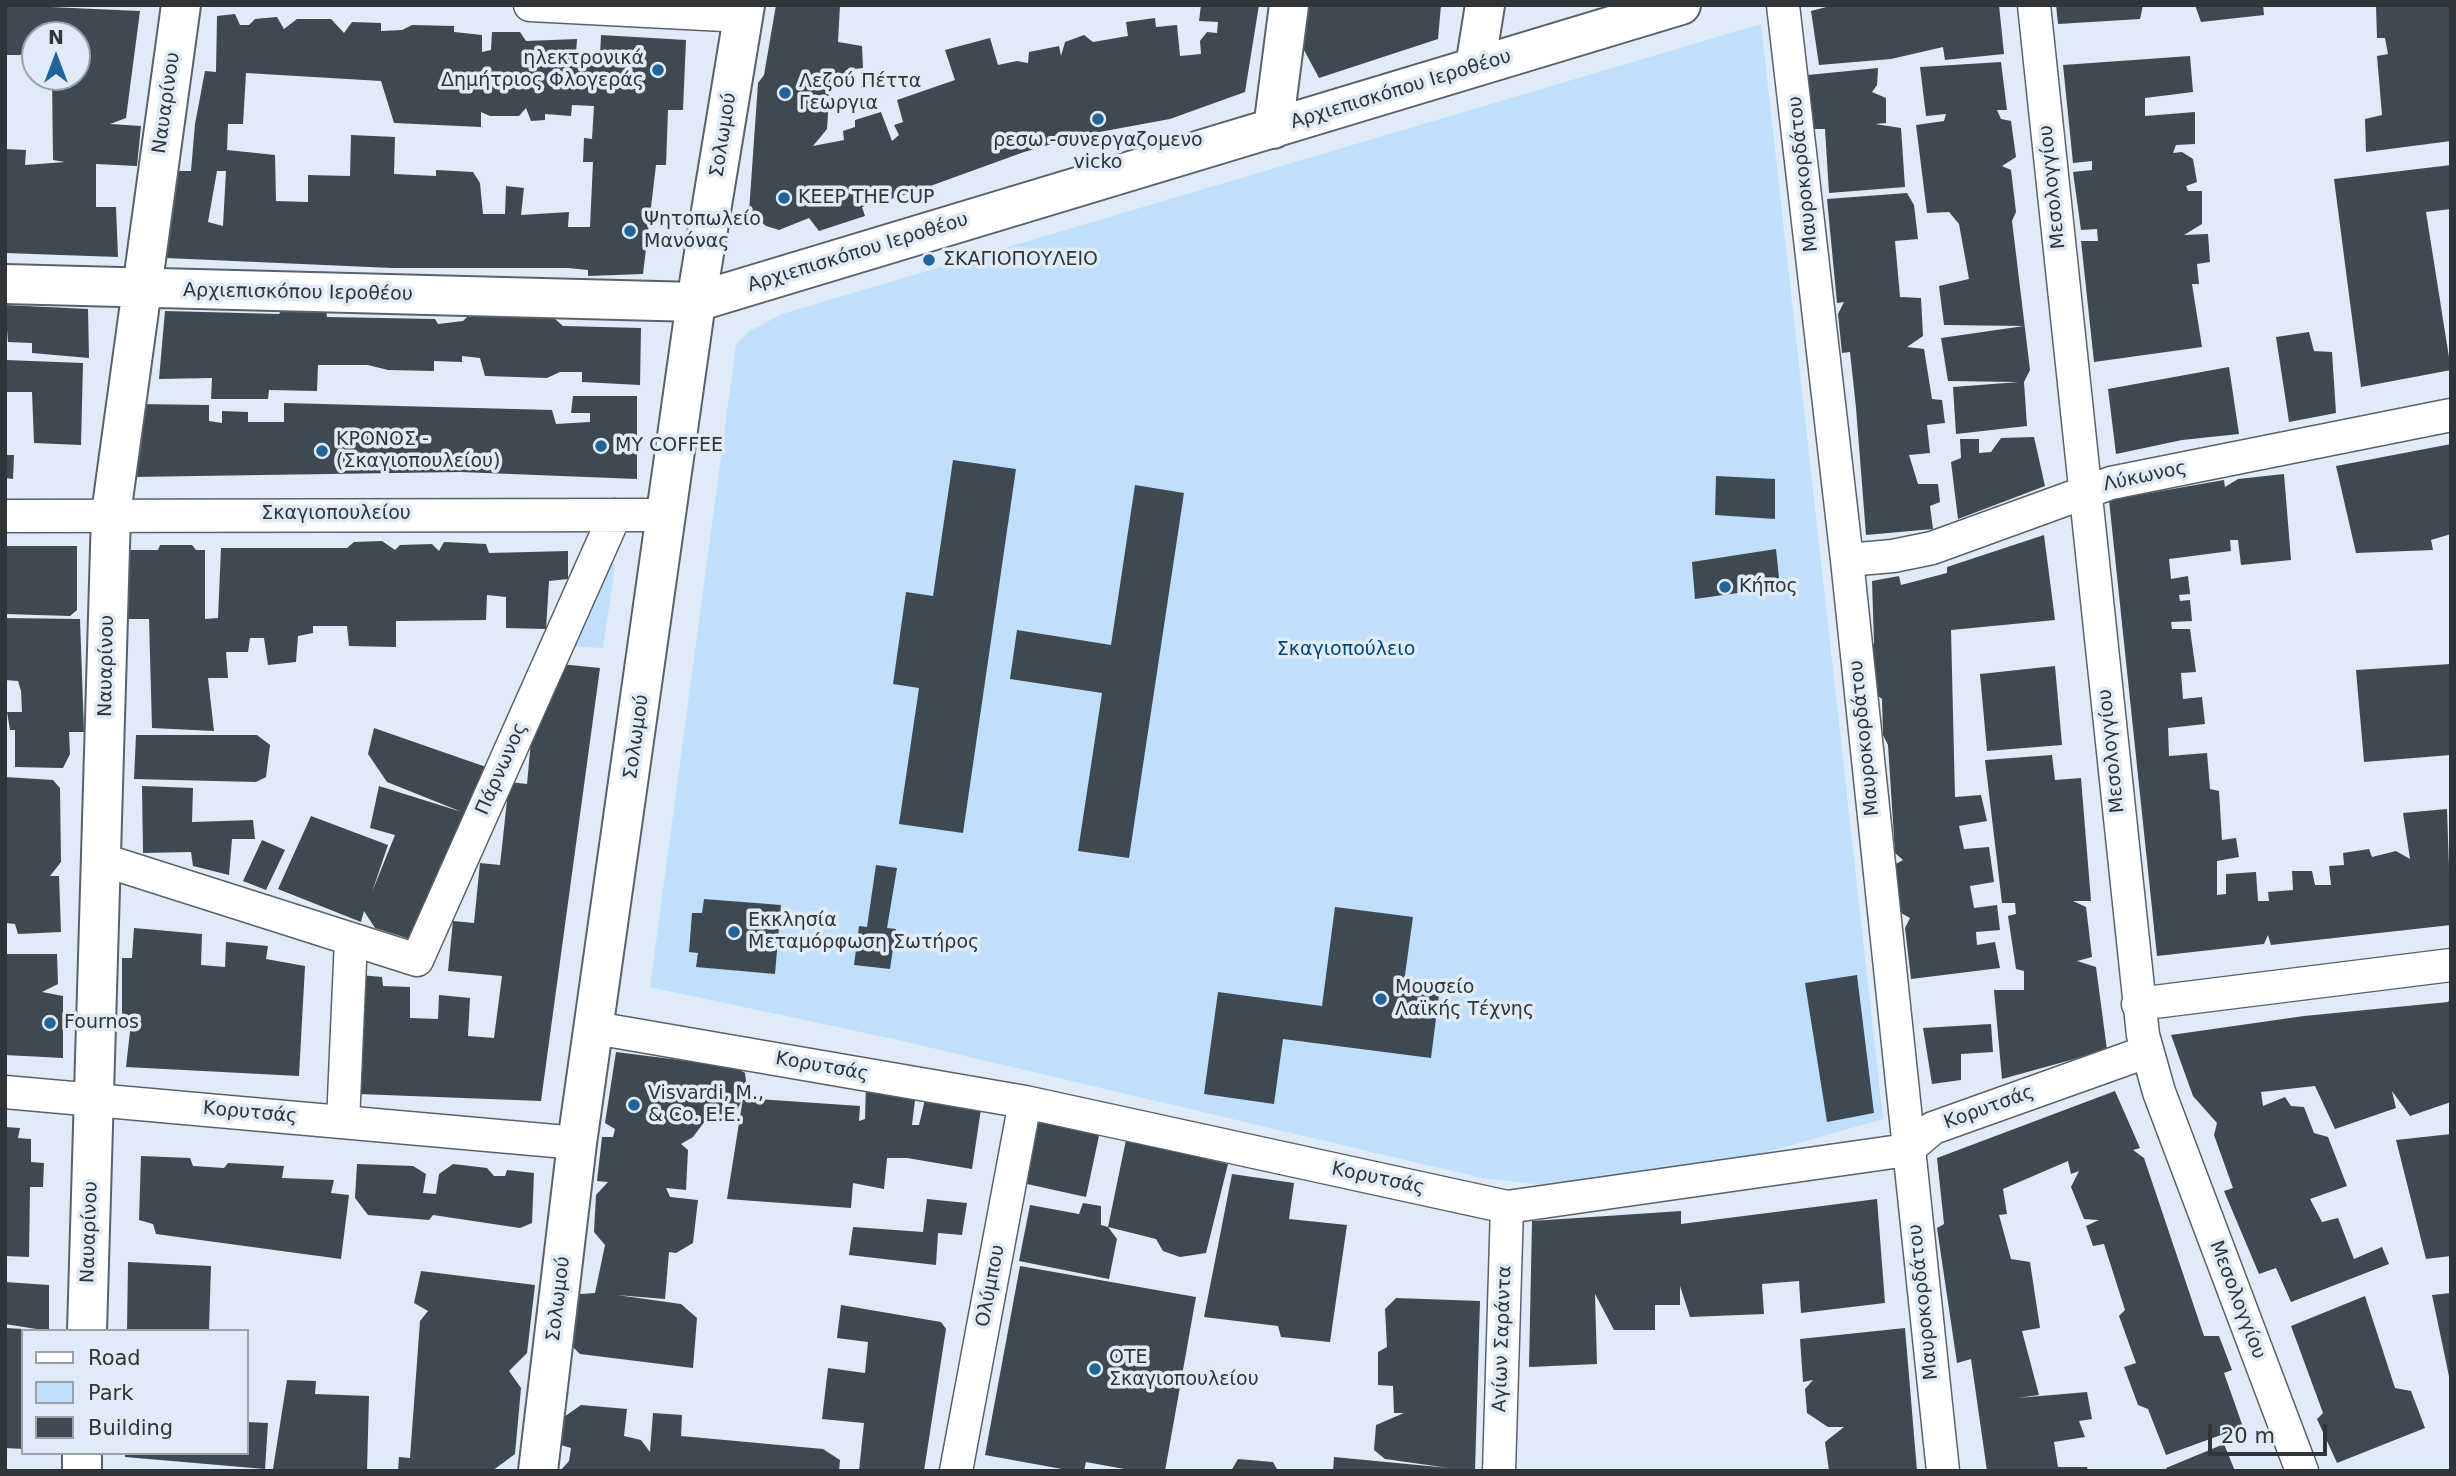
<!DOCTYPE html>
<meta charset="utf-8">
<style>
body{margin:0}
#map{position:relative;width:2456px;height:1476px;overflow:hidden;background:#dfebf6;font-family:"DejaVu Sans",sans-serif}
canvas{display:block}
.frame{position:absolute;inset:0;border:7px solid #303539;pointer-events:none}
.legend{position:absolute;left:21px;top:1329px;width:228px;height:126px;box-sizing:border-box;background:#dfebf6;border:2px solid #99a2aa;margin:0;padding:9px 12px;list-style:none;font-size:21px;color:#303539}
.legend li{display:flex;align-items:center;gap:14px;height:35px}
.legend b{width:35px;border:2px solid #99a2aa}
.north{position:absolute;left:21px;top:21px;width:70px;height:70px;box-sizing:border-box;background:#dfebf6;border:2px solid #99a2aa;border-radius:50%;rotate:0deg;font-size:19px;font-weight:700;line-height:28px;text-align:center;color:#303539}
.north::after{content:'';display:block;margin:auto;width:24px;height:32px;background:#216499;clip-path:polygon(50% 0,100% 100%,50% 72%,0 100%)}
.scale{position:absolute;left:2208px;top:1424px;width:119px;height:32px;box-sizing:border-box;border:4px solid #303539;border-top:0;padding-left:9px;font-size:21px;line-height:24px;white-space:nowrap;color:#303539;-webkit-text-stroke:5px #dfebf6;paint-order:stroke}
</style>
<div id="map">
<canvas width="2456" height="1476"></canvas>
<div class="frame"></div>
<ul class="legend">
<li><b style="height:9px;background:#fff"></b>Road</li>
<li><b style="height:19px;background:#bfdffc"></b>Park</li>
<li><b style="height:19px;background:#3f4952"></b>Building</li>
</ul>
<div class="north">N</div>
<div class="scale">20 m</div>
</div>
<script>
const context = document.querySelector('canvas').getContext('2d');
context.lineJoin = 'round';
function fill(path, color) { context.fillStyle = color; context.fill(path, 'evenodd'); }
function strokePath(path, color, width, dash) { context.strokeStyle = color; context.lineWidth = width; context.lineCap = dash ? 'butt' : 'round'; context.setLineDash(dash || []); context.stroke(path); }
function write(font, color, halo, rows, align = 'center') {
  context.font = font + ' "DejaVu Sans",sans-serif'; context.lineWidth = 7; context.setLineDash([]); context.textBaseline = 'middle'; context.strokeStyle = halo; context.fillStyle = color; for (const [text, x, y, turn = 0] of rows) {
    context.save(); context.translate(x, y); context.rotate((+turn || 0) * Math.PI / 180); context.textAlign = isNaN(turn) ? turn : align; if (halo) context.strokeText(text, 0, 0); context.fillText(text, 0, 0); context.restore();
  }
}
const green = new Path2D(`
 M1761,24L1883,1119L1746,1158L1544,1185L1482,1178L898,1040L650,987L736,345L748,332L782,314Z
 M611,560L615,566L603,648L568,646Z`);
const building = new Path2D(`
 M5,5L140,11L126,118L110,124L141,126L137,166L96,164V207H116L118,257L5,253V149L26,150L25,165L65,162L53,160L52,77H77V35H35V55H5Z
 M776,5H840L838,42L862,46L863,68L846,70L837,85L830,84L827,129L813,146L844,140L843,131L855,127V120L881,112L892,141L899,135L894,125L903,122L897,100L955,80L945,50L990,38L998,65L1017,61L1028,63L1029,52L1059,46L1061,56L1065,42L1084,35L1093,42L1128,36L1126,22L1155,18L1156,27L1177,25L1180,56L1201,54L1200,41L1207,32L1217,33L1218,22L1199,21L1201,5H1259L1245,92L1170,119L1083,135L1024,152L911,193L862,207L865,216L819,231L809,218L779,230L766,226L749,212L758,83L764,75Z
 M1301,5H1441L1438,39L1319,78L1297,37Z
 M1834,5H1999L2004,54L1945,60L1943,47L1891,59L1819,65L1811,11Z
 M2056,5H2143L2140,19L2058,24Z
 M2195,5H2263L2264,15L2201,22Z
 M2376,5H2451V141L2366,152L2365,119L2382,115L2377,56L2388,54L2385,38H2377Z
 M235,14L240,25H249L255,19L277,17L284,29L297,19H331L344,33L352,22L381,23V31L402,30L412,25L454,26V32L482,35V52L491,50L492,32H520L526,41L577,39L576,54L600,56L601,35L686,40L683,110H668L666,165H656L643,274L588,276V270L568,268H392L166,258L179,171H191L195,124L205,71L216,72L217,16ZM246,73L381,81L394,123L481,127V112L490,116H519L526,108L531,121L545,120V114L571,116L572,105L594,106L592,139L584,138L583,162H593L590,227H568L569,212L521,215L524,188L506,186L505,214H483L480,183L473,172L436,170V176L394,174L395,137L351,135L350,176L308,175V202L276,201L275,155L227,150L228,124H243ZM217,171H226L223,226L208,222Z
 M2190,56L2193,92L2145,98V116L2195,112V144L2176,145L2173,153L2182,152L2193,159L2197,182L2186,186L2188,191H2202V224L2184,235L2208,234L2210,262L2197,264L2199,284H2192L2202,347L2094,362L2081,241H2098L2097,229L2081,230L2073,172L2092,170V161L2073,163L2063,65Z
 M2001,62L2007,110H1997L2001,119L2011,121L2016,157L2002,166L2011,170L2016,212L2012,221L2030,370L2024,382L2027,426L1956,434L1953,387L2019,382L1948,381L1941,338L2024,326L1944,325L1939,286L1969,279L1959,224L1949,212L1927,213L1916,125L1944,121L1946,114L1926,116L1920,67Z
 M1878,68L1877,85L1872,92L1886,98V123L1875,124L1901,128L1905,187L1829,193L1825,129H1814L1808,75Z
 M2451,165V209L2426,212L2451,370L2361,387L2334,179Z
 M1907,193L1914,205L1918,239L1895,241L1900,297L1921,298L1923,336L1907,347L1924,349L1932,399L1942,400L1945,423L1927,425L1930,453L1909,455L1918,484H1938L1940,502L1930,506L1933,529L1866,535L1856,408L1850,352L1842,353L1838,314L1844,302L1837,303L1827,199Z
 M5,305L88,309L89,358L32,353V343L8,342Z
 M283,309L326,311L327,317L435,319L438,324L463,321L469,315L555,319L563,326L641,328L640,385L582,382V372H560L547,378L485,376L480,358L462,356V362L434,361V371L388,370L368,365H318L317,391L269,390L268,399H211L212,378L159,379L165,311L279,314Z
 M2309,332L2314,351L2332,352L2336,413L2289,422L2276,337Z
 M5,360L83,363L81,445L34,443L32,392H5Z
 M2229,367L2239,434L2182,440L2116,454L2108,389Z
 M573,396H637V479L460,472L131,477L136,404L209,405V421L222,423V411L248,412V422H284V403L552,410L556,424L590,422V413H571Z
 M2034,437L2045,486L1958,519L1951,462L1961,458L1960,439H1979V453L1991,452L2001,438Z
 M2451,444V534L2431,540L2433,550L2356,553L2336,466Z
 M5,455H14L13,479L5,478Z
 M953,460L1016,469L963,833L899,824L919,688L893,684L906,592L933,596Z
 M2284,474L2291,560L2241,565L2238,540H2230L2231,551L2169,559L2171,579L2188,576L2190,594L2179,595L2180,601L2190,600L2192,621L2171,622L2172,629H2190L2196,672L2181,673L2183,699L2202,697L2205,724L2168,728L2169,756L2207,753L2210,789L2219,791L2222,840L2236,838L2239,857L2217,861V895L2226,894V874L2256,872L2258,901H2269L2268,892L2293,890L2292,871H2312L2315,885H2331L2329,866L2344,865L2343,853L2369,849L2372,857L2396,851L2410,859L2403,813L2447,809L2451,925L2271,945L2268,935L2264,944L2157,956L2109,500L2224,480L2225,487L2238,479Z
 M1716,476L1775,479V519L1715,515Z
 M1135,485L1184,493L1129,858L1078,851L1102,693L1010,679L1017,630L1111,645Z
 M2044,535L2055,620L1951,630L1955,797L1981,795L1987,821L1959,826L1964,849L1989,847L1994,882L1970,886L1974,908L1997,905L2000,930L1976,932L1977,945L1995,942L2000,968L1911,979L1905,928L1910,918L1901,913L1894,865L1903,860L1895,853L1888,745L1883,735L1882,699L1877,695L1869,654L1874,643L1872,581L1899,576L1901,585L1947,573V567Z
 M382,541L395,550L400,545L432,544L439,551L444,542L486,544L489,553L568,551V579L549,581L546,629L506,628V597L487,595L486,620L396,621V647L349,646L347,626H313V633L298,636L296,662L268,665L264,638H250L248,652H226L228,678H208L214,731L152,728L149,619H119L125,550H158L160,545H192L196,550H205V619L218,618L221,548H347L354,542Z
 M5,546H77V610L70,616L5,614Z
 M1776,549L1780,587L1695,599L1692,562Z
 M5,618L80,619L84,732H69L70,754L63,768L15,767V730H10L7,712H22L21,691L18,681L5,680Z
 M560,664L600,668L541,1101L359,1094L360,975L382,977L383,986L410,987V1018L438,1019L439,995L470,998L468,1036L494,1038L502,976L448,971L453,921L474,923L480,863L500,865L509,782L527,784L532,730Z
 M2451,664V755L2364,762L2356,670Z
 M2055,666L2062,745L1987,751L1980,674Z
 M374,728L486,767L419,942L375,928L364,911L361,922L278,889L311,816L388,845L372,892L395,835L370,828L379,786L462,812L387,782L368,754Z
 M136,735H257L270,745L266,777L256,782L134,779Z
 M2052,755L2055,780L2081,778L2091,901H2073L2086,907L2092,957L2077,961L2096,967L2107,1050L2002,1079L1994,990H2024V971L2016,969L2008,916L2016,914L2015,903H2002L1985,760Z
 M5,777L53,780L60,788L61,862L50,876H59L61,932L18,934L15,924L5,923Z
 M142,786L193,788L192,822L253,820L255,839H232L229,875L193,866L191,852L143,853Z
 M262,840L285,850L266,890L243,881Z
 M876,865L897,868L887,928L896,929L890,969L854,965L859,926L867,927Z
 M704,899L781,905L775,974L696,967L698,953L689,952L692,913H702Z
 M1335,907L1413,917L1404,982L1440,987L1431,1058L1283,1039L1274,1104L1204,1094L1218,992L1322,1006Z
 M134,928L202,934L201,965L225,967L226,942L268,946L266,959L305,966L299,1076L126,1067L131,1023H122V958H132Z
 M5,954H57L58,984L42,992L63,996V1058L5,1055Z
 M1857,975L1874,1113L1827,1122L1805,983Z
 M2451,998V1102L2410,1116L2392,1091L2396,1108L2335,1129L2315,1086L2261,1092L2263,1106L2285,1097L2291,1106L2304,1107L2314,1133L2328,1137L2347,1186L2310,1199L2322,1222L2338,1218L2354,1259L2382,1247L2389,1264L2291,1302L2276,1268L2259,1274L2224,1191L2233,1188L2214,1135L2217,1123L2193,1096L2171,1035L2304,1016L2448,1002Z
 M1991,1024L1993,1052L1961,1054V1080L1932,1084L1923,1028Z
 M616,1052L735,1067L745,1073L747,1089L743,1098L860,1106L859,1121L865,1119L866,1083L916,1092L912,1125H919L926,1095L981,1109L972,1169L907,1158H887L884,1189L853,1183L851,1208L727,1199L743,1098L734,1116L711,1113L693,1137L681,1144L688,1150L686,1190L666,1188L670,1197L698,1200L693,1243L676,1253L669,1252L665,1299L617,1295L681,1304L697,1318L693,1368L580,1354L571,1345L580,1294L595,1293L605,1245L594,1232L596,1195L608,1182L597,1181L602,1137H613L615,1129L605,1123Z
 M2115,1091L2140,1148L2133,1150L2144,1158L2204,1336H2219L2232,1370L2224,1373L2243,1427L2166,1455L2148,1409L2138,1405L2124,1367L2136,1363L2119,1316L2125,1310L2104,1244L2093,1246L2086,1226L2099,1220L2084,1219L2071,1187L2079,1171L2071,1174L2068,1161L2003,1189L2007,1214L1999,1215L2011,1259L2030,1262L2040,1328L2022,1331L2039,1395L2017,1398L2087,1392L2092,1419L2079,1421L2085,1437L2054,1442L2058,1467H2087L2088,1471H1987L1971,1359L1957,1363L1937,1228L1944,1224L1937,1158Z
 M1039,1120L1100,1131L1086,1197L1027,1184Z
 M5,1127L20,1128L18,1138L31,1139V1162L44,1163L43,1187H30L29,1257L5,1256Z
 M2451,1134V1256L2426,1259L2396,1140Z
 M1126,1140L1228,1164L1206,1253L1180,1257L1163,1251L1156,1239L1108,1227L1117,1239L1109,1279L1019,1261L1030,1205L1079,1214L1083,1203L1101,1206V1225L1108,1227Z
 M141,1156L190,1158L193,1166L224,1168L228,1163L284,1166L282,1178L334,1180L331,1193L349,1195L341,1259L156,1234L153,1224L139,1220Z
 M357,1164L413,1166L426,1174L423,1193L436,1194L439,1174L453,1164L487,1168L494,1176H505L507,1170L534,1173L532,1223L520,1228L433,1215L429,1220L368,1215L355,1198Z
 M1232,1174L1294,1183L1289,1219L1347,1225L1330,1342L1281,1337L1278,1326L1204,1317Z
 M927,1199L967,1203L962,1235L938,1233L936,1265L849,1255L853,1227L923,1232Z
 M1877,1199L1885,1303L1801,1313L1799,1281L1762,1284L1764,1314L1690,1317L1680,1286V1305H1655V1330H1614L1595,1294L1597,1364L1529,1367L1532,1221L1681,1211V1224Z
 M128,1262L211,1266L209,1331H127Z
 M1020,1266L1196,1297L1165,1471H1135L1086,1462L1084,1471H1073L985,1455Z
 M421,1271L535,1285L527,1353L509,1371L521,1388L515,1454L492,1471H398L399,1457L410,1458L420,1321L428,1311L414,1303Z
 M5,1282L49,1285V1331L5,1324Z
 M2451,1293V1381H2450L2432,1295Z
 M2365,1296L2395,1388L2411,1391L2425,1428L2337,1463L2317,1419L2323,1413L2291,1326Z
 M1396,1298L1480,1301L1475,1471H1333L1334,1457L1449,1468L1385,1459L1374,1450L1376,1425L1404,1413H1394L1393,1386L1378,1385V1352L1387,1347L1385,1309Z
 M841,1305L941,1322L946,1329L924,1471H859L864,1423L822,1419L828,1368L865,1373L868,1342L837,1338Z
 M6,1328L23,1329V1449L5,1448Z
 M1905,1328L1917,1471H1829L1825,1442L1844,1427H1828L1807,1413L1805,1389L1813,1380L1803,1382L1800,1339Z
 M287,1380L316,1381L315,1394L369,1396L367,1471L273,1469Z
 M581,1405L627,1409L624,1436L641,1440L650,1452L653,1413L682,1415L681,1436L823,1449L840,1460L839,1471H560L569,1461L571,1448L561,1445L564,1417Z
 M247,1422L268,1423L265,1469L125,1457V1453H247Z
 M2224,1444L2235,1471H2168L2166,1468Z
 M1238,1459L1273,1462L1278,1471H1231Z`);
const street = new Path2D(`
 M530,5L744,16
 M1783,5L1847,560L1943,1471
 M2034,5L2143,1035L2159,1092L2302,1471
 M5,516L666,515
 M1847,560L1893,556L1932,548L2111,483L2451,415
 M103,860L417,960L615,515
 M2138,1004L2451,965
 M595,1028L1025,1102L1507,1207L1907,1150L1933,1128L2146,1052
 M5,1092L577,1143
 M343,1122L351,939
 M956,1471L1025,1102
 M1499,1471L1507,1207`);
const secondary = new Path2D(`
 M1475,67L1485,5
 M1273,129L1289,5
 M5,284L696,302L1681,5
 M87,1331L111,514L181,5
 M82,1471V1453
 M538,1471L577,1143L696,302L745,5`);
const markers = [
 [658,70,7,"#216499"],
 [785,93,7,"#216499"],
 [1098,119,7,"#216499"],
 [784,198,7,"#216499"],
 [630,231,7,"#216499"],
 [929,260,7,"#216499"],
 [601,446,7,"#216499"],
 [322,451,7,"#216499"],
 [1725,587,7,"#216499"],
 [734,932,7,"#216499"],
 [1381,999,7,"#216499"],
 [50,1023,7,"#216499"],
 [634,1105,7,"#216499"],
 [1095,1369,7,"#216499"]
];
const poiNames = [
 ["ηλεκτρονικά",644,59,"right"],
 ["Δημήτριος Φλογεράς",644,81,"right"],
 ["Λεζού Πέττα",799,82],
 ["Γεωργια",799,104],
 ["ρεσω -συνεργαζομενο",1098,141,"center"],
 ["vicko",1098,163,"center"],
 ["KEEP THE CUP",798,198],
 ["Ψητοπωλείο",644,220],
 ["Μανόνας",644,242],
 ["ΣΚΑΓΙΟΠΟΥΛΕΙΟ",943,260],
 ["ΚΡΟΝΟΣ -",336,440],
 ["(Σκαγιοπουλείου)",336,462],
 ["MY COFFEE",615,446],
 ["Κήπος",1739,587],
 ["Εκκλησία",748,921],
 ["Μεταμόρφωση Σωτήρος",748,943],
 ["Μουσείο",1395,988],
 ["Λαϊκής Τέχνης",1395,1010],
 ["Fournos",64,1023],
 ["Visvardi, M.,",648,1094],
 ["& Co. E.E.",648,1116],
 ["ΟΤΕ",1109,1358],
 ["Σκαγιοπουλείου",1109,1380]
];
const streetNames = [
 ["Αρχιεπισκόπου Ιεροθέου",1401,90,-17],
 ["Ναυαρίνου",167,103,-82],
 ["Σολωμού",724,135,-81],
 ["Μαυροκορδάτου",1804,174,-96],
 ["Μεσολογγίου",2053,187,-96],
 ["Αρχιεπισκόπου Ιεροθέου",858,253,-17],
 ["Αρχιεπισκόπου Ιεροθέου",298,293,1],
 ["Λύκωνος",2145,477,-12],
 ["Σκαγιοπουλείου",336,514],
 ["Ναυαρίνου",107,666,-89],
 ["Σολωμού",637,737,-82],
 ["Μαυροκορδάτου",1865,738,-96],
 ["Μεσολογγίου",2112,751,-96],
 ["Πάρνωνος",502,769,-66],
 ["Κορυτσάς",822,1067,10],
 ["Κορυτσάς",1989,1108,-20],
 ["Κορυτσάς",250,1113,5],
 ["Κορυτσάς",1378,1179,12],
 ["Ναυαρίνου",90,1232,-88],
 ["Ολύμπου",991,1286,-79],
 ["Σολωμού",559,1299,-83],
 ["Μεσολογγίου",2237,1300,69],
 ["Μαυροκορδάτου",1924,1302,-96],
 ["Αγίων Σαράντα",1503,1339,-88]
];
const parkNames = [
 ["Σκαγιοπούλειο",1346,650]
];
fill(green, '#bfdffc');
fill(building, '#3f4952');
strokePath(street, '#58626c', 35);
strokePath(secondary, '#58626c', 42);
strokePath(street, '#fff', 32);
strokePath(secondary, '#fff', 38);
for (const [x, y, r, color] of markers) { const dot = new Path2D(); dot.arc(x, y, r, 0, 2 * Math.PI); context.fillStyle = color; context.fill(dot); strokePath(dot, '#dfebf6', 2.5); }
write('19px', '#303539', '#dfebf6', poiNames, 'left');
write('19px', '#303539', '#dfebf6', streetNames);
write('19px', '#004777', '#dfebf6', parkNames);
</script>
